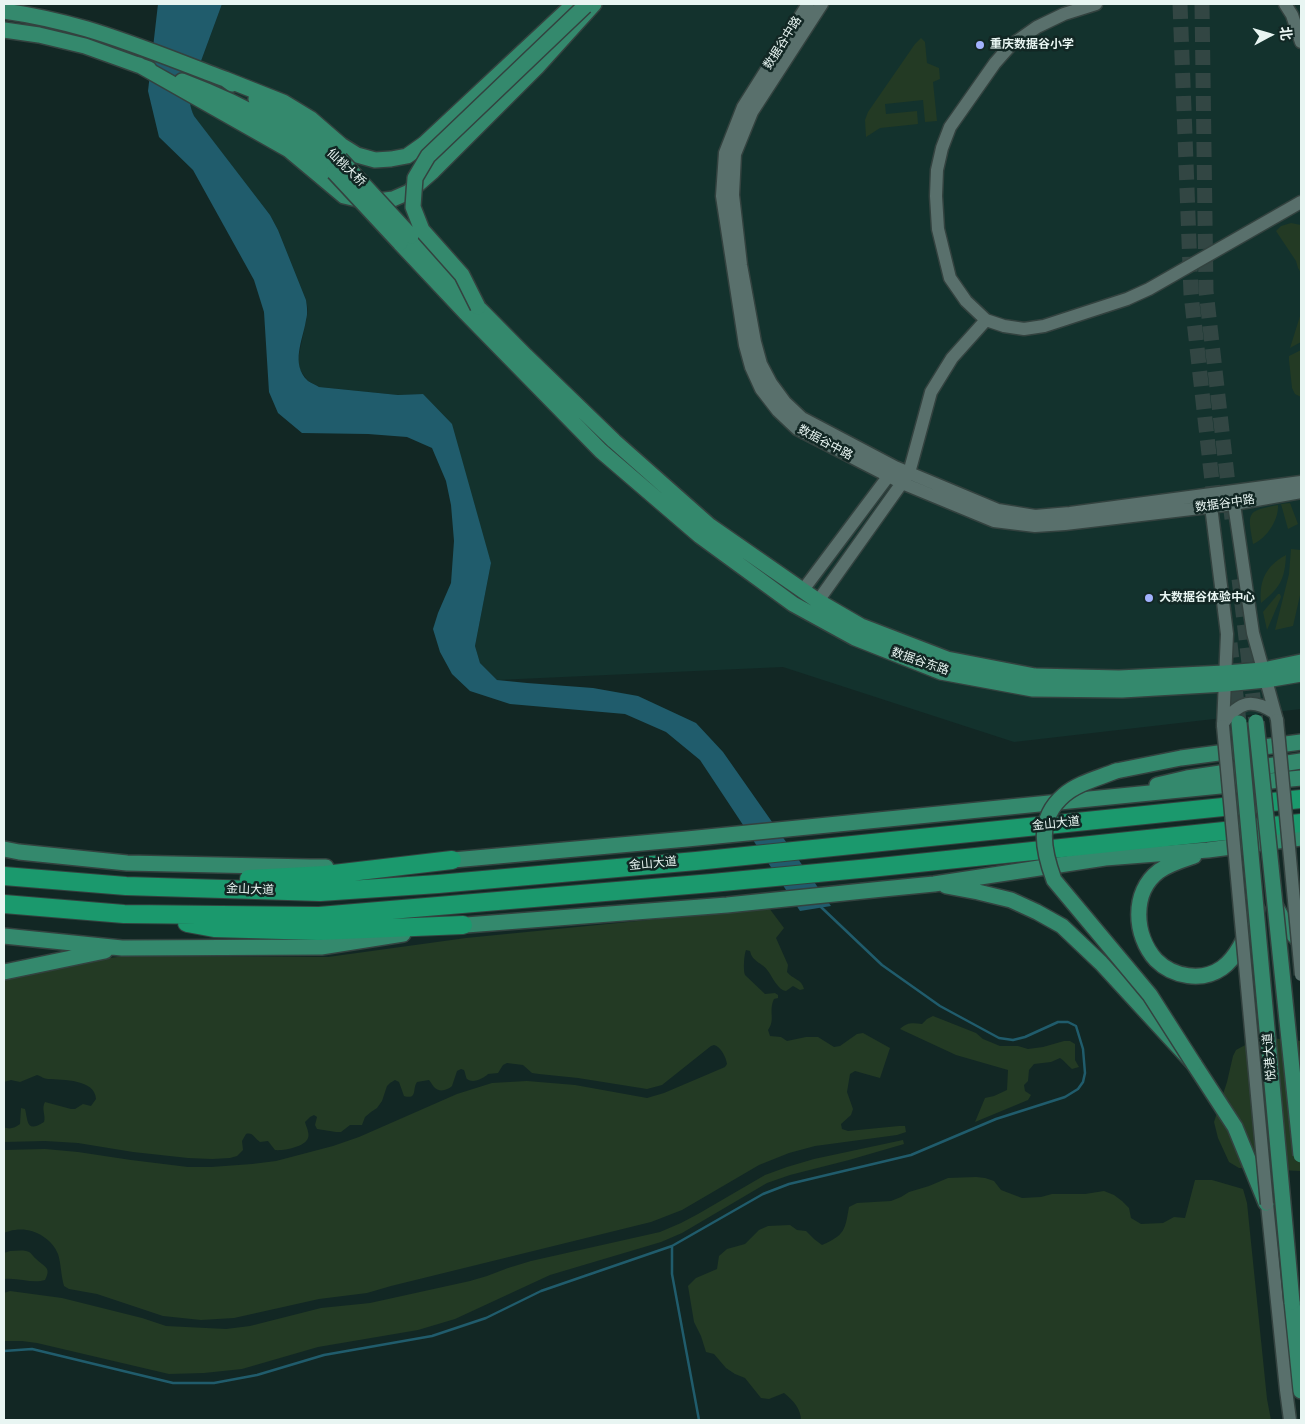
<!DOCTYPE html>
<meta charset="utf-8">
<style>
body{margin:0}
#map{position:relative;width:1305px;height:1424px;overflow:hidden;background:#122724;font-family:"Varela Round","Noto Sans SC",sans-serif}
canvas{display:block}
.frame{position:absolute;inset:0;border:5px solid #e8f5f2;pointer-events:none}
.north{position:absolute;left:1245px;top:10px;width:50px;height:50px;-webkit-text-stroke:4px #122724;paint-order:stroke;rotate:84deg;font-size:14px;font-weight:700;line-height:20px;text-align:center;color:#e8f5f2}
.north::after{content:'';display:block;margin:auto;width:18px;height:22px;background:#e8f5f2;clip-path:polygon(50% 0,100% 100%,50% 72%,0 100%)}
</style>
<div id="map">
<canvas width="1305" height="1424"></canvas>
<div class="frame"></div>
<div class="north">北</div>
</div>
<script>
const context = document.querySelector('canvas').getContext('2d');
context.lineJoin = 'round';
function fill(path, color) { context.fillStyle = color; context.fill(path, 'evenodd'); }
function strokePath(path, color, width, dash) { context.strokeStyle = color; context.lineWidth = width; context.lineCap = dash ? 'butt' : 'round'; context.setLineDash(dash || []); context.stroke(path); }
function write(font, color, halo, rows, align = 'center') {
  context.font = font + ' "Varela Round","Noto Sans SC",sans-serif'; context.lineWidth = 5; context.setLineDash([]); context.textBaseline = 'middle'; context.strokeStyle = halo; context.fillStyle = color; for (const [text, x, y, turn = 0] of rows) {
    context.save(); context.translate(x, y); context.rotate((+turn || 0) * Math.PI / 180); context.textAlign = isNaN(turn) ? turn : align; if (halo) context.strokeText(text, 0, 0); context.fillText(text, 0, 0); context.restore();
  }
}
const built = new Path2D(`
 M222,4H1301V709L1014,742L783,667L497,680L480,663L475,646L491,563L423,394L398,395L319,387L308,381L300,370L298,359L306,321L308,310L306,300L278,230L270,215L193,116L189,99L190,91Z`);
const green = new Path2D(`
 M921,38L925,42L927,63L939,68L940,79L933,82L937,121L925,122L923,100L885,104L886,114L917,111L918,124L880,128L866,137L865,120L868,112L915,44Z
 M1291,223L1301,225V273L1298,268L1296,261L1276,231L1281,226Z
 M1301,313V342L1290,348Z
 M1301,350V397L1295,394L1292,388L1289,360V356Z
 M1290,503L1298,524L1288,529L1281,504Z
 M1278,505C1279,520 1266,539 1253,544C1248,513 1245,511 1278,505Z
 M1291,549L1301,550V591L1293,626L1275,630L1289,574Z
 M1286,555C1285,579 1280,588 1261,603C1259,580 1266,566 1286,555Z
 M1278,594H1280L1281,597L1267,630L1263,612Z
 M769,908L784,928L776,938L788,965L787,972C792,979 802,979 804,989L800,990L793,986L786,991C778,990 773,978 768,971C763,963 752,962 750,951L746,950C744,955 743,970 745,975L765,994L775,993L778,995V998L774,999C768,1012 776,1019 768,1030L770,1036L781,1037L787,1041L806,1037H818L834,1047L840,1046L857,1034L863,1033L890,1048L880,1078L855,1071L850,1074L847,1092L853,1109L851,1115L841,1124L842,1129L848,1131L899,1126H905L906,1132L897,1135L815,1146L789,1153L759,1165L682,1210L651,1222L391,1286L367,1293L319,1299L234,1318L201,1320L163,1316L97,1294L69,1289L64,1286C61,1276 61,1263 58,1254C52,1238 32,1227 15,1230C11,1230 7,1232 4,1233V1150L45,1149L78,1152L131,1160L188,1167H211L252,1164L276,1161L333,1146L359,1137L457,1094L492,1083L527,1081L575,1085L647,1098L664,1093L725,1067L727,1064C726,1057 721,1047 714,1045L711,1046L662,1085L647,1089L578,1078L539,1074L532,1073L523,1065L507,1063L503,1065L498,1073L488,1074C484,1078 473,1084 467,1079C466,1078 465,1072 464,1070L461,1069L457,1071L452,1086C448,1090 439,1093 434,1087C432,1085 431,1082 429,1080L417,1082C412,1089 418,1100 404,1096L399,1082L395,1080L390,1083L387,1086L382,1101L377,1108L371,1112L365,1117L362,1125H350L341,1132H336L317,1129L315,1125L317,1117L314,1115L310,1117L305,1122C306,1126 310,1134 308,1138C305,1147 283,1151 275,1150L268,1141L260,1142C254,1138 253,1132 246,1134L242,1141L243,1150L237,1156L230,1158L212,1159L188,1158L133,1152L78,1143L45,1141L4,1142V1127C9,1130 15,1128 20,1124L21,1108L25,1109C28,1120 26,1134 44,1122C46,1115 41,1109 45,1102L71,1109H75L83,1104L91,1106L96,1099C95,1079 63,1080 48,1079C44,1079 41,1076 37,1075L20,1082L11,1080L4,1082V978L102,959L125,956L328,957L466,938Z
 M933,1016L976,1033L983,1039L1000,1046H1018L1028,1049L1043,1047L1064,1041H1070L1075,1044V1060L1079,1067L1072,1069C1067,1065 1065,1061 1060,1058L1051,1062L1034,1064L1029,1070L1028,1081L1024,1085L1025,1091L1031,1095L1028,1100L975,1122L985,1098L994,1096L1007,1090L1008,1070L956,1055L900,1029C907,1022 913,1023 922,1024L927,1019Z
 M1260,1037L1301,1041V1171L1239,1168L1229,1162L1218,1138L1214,1122L1227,1082L1233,1056L1236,1050Z
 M903,1140L904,1144L849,1160L790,1175L767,1183L682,1233L661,1242L550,1275L455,1319L418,1330L318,1347L242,1369L204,1373L169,1374L37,1343L22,1341H4V1293L10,1291L62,1298L142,1318L166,1326L226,1329L250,1326L321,1308L370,1303L470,1281L487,1276L508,1268L531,1261L660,1232L681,1223L698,1214L765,1175L787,1167L814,1159Z
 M976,1177L985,1178L994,1181L1001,1190L1022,1198L1041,1197L1052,1194H1085L1104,1191L1114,1195L1122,1201L1129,1208L1131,1218L1141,1224L1163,1223L1174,1217L1185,1218L1195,1180H1212L1243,1189L1247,1203L1267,1399L1271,1420H801C801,1409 793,1400 784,1393L769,1399L761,1398L745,1378L735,1374L726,1368L714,1354L706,1352L701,1336L694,1322L688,1286L696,1278L717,1269L719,1256L727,1249L745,1244L759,1230L768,1226L790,1225L797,1230L806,1231L814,1239L822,1245C845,1235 845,1230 849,1207L857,1203L891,1201L901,1197L909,1192L929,1186L948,1178Z
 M10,1251C15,1251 21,1250 26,1251C31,1252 32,1255 35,1258C44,1267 52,1267 45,1280C32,1284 18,1277 4,1279V1253Z`);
const water = new Path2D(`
 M158,4H222L190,91C189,100 190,107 194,116L270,215L278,230L306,300C307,307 308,313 306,320C303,340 290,364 308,381C311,383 316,385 319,387L398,395L423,394L452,424L491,563L475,646L480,663L497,680L527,683L593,688L638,696L696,723L723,752L831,906L800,911L700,760L666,732L625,714L510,704L470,691L452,674L440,652L433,629L438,613L451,583L454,541L451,505L446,481L432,448L407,437L368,434L302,433L278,413L269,392L264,312L254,280L193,170L159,137L148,91Z`);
const stream = new Path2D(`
 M672,1247V1274L699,1420
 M4,1351L32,1349L173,1383H214L257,1375L324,1355L432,1336L486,1318L541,1291L672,1246L763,1194L789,1184L911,1155L996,1119L1065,1097L1078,1089L1083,1082L1085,1073L1083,1049L1076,1026L1068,1022H1058L1025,1037L1013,1040L999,1038L940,1006L882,965L821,907`);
const majorTunnel = new Path2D(`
 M1180,4L1191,294L1215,508
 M1202,4L1206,291L1232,519
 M1239,579L1256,722
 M1230,643L1239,722`);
const minor = new Path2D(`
 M808,4L743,107L725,153L722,196L745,345L751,367L761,389L778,411L797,429L902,483L994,521L1035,526L1065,524L1234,504L1301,492
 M822,4L752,112L735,154L733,195L741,265L755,342L761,364L771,383L785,402L802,418L895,467L998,510L1035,516L1070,513L1301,482
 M1096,4L1064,14L1037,27L1010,46L995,63L950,127L942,148L937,170L936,196L938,229L950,278L966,301L986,320L1004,326L1024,329L1044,326L1127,299L1149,289L1301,202
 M1285,4L1292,15L1301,42
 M1234,504L1253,633L1277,720
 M1211,506L1227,634L1223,726
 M803,590L893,470
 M818,601L909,473L931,392L952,358L986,320
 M1223,723C1240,701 1252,698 1275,713
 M1267,1204L1286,1390L1290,1420`);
const major = new Path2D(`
 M4,11C32,15 59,21 87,29C134,43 179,62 225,79L232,84
 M4,30L39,35L85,46L149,69
 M139,65L289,150L344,196L370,202L393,199L409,192L433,171L537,67L594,4
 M225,79L283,102L311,119L341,145L357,155L375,160L391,159L407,156L424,144L574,4
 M182,81C235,101 296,131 334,172
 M256,99L289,119L340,159
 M411,236L454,283L526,356L614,441L710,526L818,601L861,626L947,659L1035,676L1119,678L1225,673L1263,670L1301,662
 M400,243L465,312L601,451L700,536L793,604L855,638L941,672L1033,689L1122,690L1225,684L1266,680L1301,674
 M1116,771L1181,758L1301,742
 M1157,785L1187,778L1301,761
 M4,849L19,852L127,863L310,867H326
 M1194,856C1182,860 1169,864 1159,871C1131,892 1134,936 1156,960C1173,977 1202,982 1222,968C1240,955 1248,929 1257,909
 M442,861L687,839L1301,778
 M946,886L978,892L1011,900L1037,912L1062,926L1101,963L1194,1064L1235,1127L1266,1203
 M1276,907L1289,930L1301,943
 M453,926L727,905L883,889L934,884L1105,858L1208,850L1301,838
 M4,936L122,948L321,947L403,934
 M4,972L105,951
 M1292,1302L1301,1391`);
const highway = new Path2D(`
 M4,876L126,886L320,892L438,884L696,861L1301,799
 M249,879L325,875L452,860
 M4,904L124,914L319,916L712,883L870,868L1301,823
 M187,923L214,928L318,931L463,925`);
const minorBridge = new Path2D(`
 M1277,720L1301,975
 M1223,726L1267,1204`);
const majorBridge = new Path2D(`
 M340,159L411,236
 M334,172L400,243
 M478,307L462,275L422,230L413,207L415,178L428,156L585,6
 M1256,722L1301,1155
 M1239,723L1292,1302
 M1116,771C1099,778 1078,783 1064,795C1036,819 1043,850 1054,880L1150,995L1194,1064`);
const markers = [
 [980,45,5,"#a2b2fd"],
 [1149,598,5,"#a2b2fd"]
];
const streetNames = [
 ["数据谷中路",783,43,-58],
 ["仙桃大桥",346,168,44],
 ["数据谷中路",825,443,28],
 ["数据谷中路",1225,504,-8],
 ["数据谷东路",920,662,19],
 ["金山大道",1056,824,-6],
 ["金山大道",653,864,-5],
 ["金山大道",250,890,2],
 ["悦港大道",1270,1057,-95]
];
const poiNames = [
 ["重庆数据谷小学",990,45],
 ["大数据谷体验中心",1159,598]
];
fill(built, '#13322d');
fill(green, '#233a24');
fill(water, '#205c6c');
strokePath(stream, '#205c6c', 2.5);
strokePath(majorTunnel, '#324643', 15, [15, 8]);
strokePath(minor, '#33423f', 15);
strokePath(major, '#33423f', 18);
strokePath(highway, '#33423f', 20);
strokePath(minor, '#59706c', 12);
strokePath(major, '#34896d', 15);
strokePath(highway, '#1b996d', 18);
strokePath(minorBridge, '#33423f', 15, []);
strokePath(majorBridge, '#33423f', 18, []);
strokePath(minorBridge, '#59706c', 12);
strokePath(majorBridge, '#34896d', 15);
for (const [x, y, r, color] of markers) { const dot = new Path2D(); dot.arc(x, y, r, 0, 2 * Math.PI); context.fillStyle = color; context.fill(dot); strokePath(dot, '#122724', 2); }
write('12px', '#e8f5f2', '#122724', streetNames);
write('bold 12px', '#e8f5f2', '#122724', poiNames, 'left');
</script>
